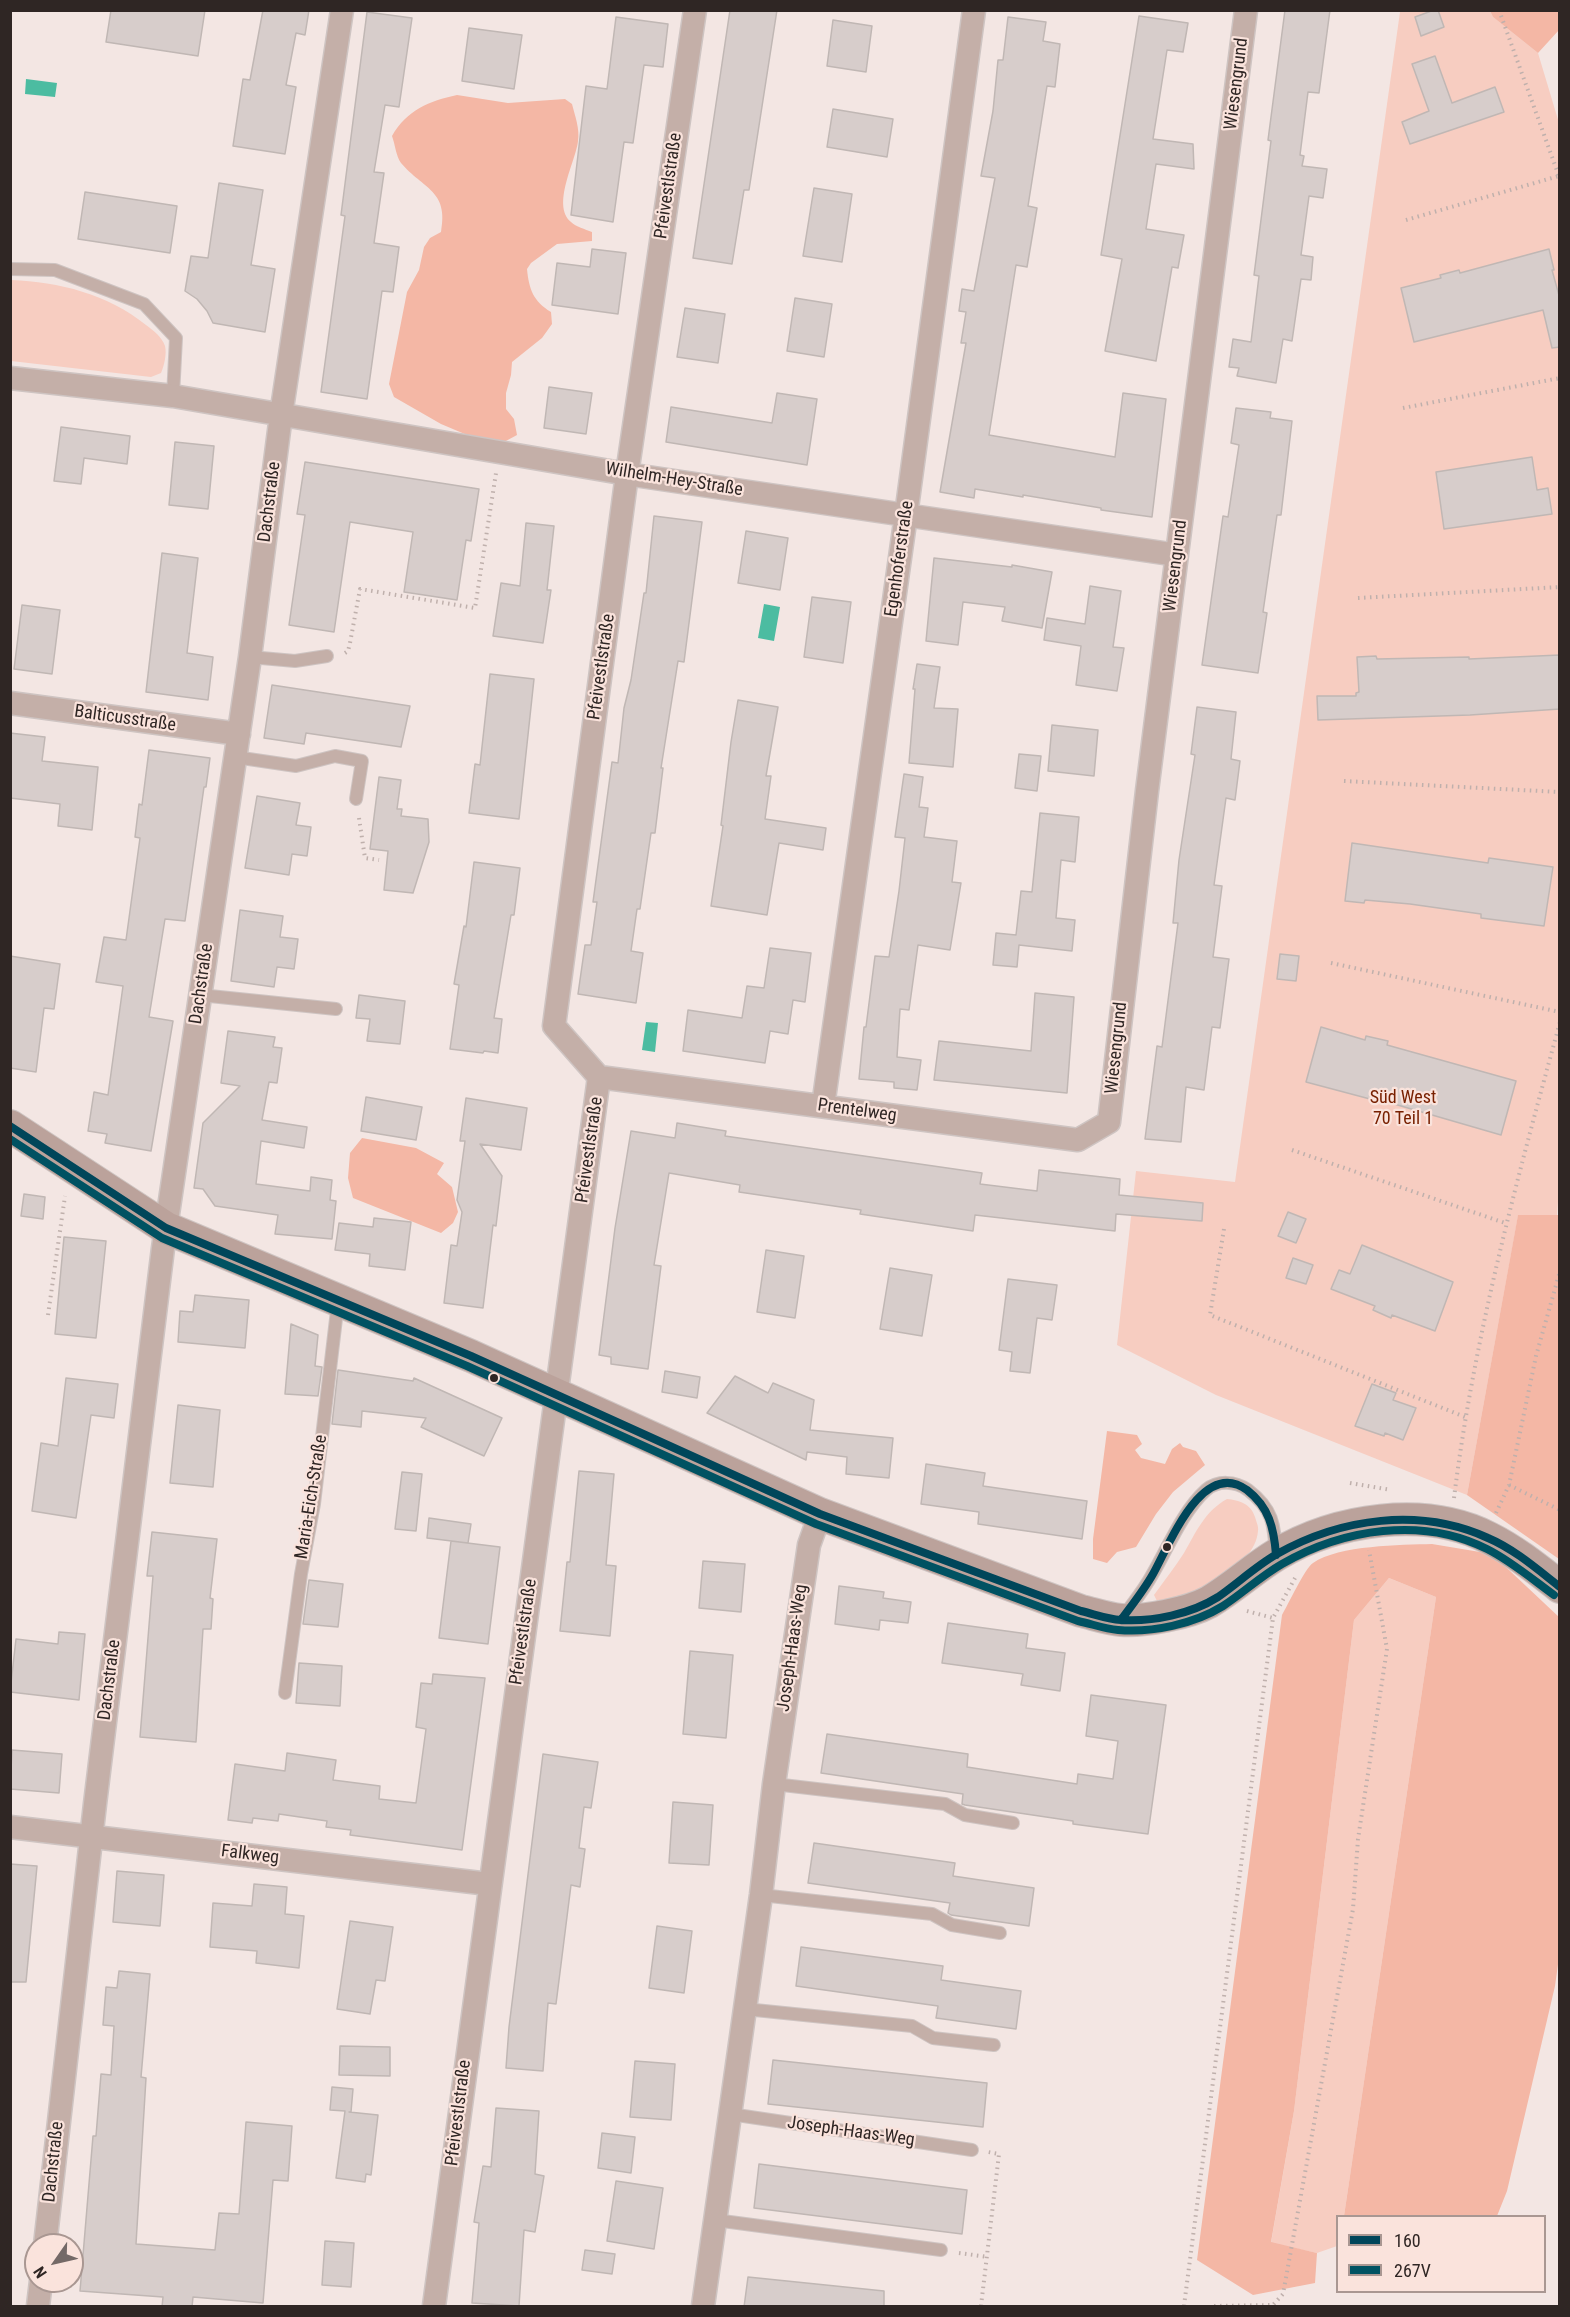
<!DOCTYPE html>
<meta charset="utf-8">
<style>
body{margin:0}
#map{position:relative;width:1570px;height:2317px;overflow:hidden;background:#f3e6e3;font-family:"Roboto Condensed",sans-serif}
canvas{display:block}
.frame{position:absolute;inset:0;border:12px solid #2f2624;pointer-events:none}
.legend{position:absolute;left:1336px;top:2215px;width:210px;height:78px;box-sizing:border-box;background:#fae3dc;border:2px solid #a99792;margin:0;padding:8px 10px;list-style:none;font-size:18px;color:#2f2624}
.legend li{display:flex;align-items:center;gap:12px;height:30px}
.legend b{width:30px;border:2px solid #a99792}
.north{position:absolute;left:24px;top:2233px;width:60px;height:60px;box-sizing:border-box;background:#fae3dc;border:2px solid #a99792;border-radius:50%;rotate:236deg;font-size:16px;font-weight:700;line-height:24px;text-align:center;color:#2f2624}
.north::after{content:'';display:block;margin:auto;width:21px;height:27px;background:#746967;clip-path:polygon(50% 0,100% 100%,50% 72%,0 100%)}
</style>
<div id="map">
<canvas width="1570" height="2317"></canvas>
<div class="frame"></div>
<ul class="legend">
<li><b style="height:8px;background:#00465a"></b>160</li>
<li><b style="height:8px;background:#005262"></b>267V</li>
</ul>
<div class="north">N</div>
</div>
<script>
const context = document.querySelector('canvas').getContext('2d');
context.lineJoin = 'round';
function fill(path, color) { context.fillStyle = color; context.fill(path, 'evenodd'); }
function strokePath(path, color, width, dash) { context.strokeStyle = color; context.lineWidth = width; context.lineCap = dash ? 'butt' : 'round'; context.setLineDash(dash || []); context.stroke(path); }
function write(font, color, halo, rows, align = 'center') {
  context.font = font + ' "Roboto Condensed",sans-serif'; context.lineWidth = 4.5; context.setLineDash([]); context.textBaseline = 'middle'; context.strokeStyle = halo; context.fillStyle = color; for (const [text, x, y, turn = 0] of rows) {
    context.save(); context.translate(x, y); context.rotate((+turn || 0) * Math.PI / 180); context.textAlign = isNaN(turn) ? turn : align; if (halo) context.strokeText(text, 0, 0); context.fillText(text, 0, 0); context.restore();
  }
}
const green = new Path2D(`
 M1403,10L1490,11L1493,17L1538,53L1559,123L1560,1175L1557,1215L1518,1216L1467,1495L1216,1395L1117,1345L1136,1171L1235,1182L1400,12Z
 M11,280C59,282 108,294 146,325C153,330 162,337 165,346C167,354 164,366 161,373L151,377L11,361Z
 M1227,1499C1239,1500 1251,1504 1255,1517C1256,1521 1259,1527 1258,1531C1255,1569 1191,1597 1157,1601L1154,1595C1164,1581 1175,1567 1184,1553C1196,1532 1205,1511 1227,1499Z
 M1389,1578L1436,1597L1344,2216H1338L1337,2246L1317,2253L1271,2243L1294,2111L1354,1620Z`);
const forest = new Path2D(`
 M1490,11H1559V30L1538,53L1493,17Z
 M457,95L508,103L565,99L572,104C575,116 580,129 578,141C576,161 551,205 571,222C576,227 585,229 592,232V241L557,244L531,263L527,269C529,289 533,301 551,312L552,324L542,338L512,362L511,375L506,393V409L514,419L517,435L504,442L479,440L441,424L394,397L389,384L407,292L419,270L424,247L430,238L441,232C449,190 423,189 401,163C396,156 395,144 392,136C407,110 429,101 457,95Z
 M362,1138L416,1148L444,1163L437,1174L452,1187L458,1212L453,1223L441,1233L353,1198L348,1178L350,1153Z
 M1518,1215H1559V1559L1467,1495Z
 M1107,1431L1137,1435L1142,1444L1135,1450L1141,1458L1165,1464L1172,1449L1180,1443L1183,1447L1196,1451L1205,1465L1173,1492L1156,1514L1136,1547L1117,1552L1107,1563L1093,1559V1539Z
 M1432,1544L1492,1554L1560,1618L1559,1957L1555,1986L1507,2191L1497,2216H1344L1436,1597L1389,1578L1354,1620L1294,2111L1271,2242L1317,2253L1315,2283L1253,2295L1197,2260L1282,1615C1288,1605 1305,1568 1313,1563C1339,1545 1401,1545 1432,1544Z`);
const water = new Path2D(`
 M26,79L57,83L55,97L25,94Z
 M764,604L780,607L774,641L758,638Z
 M646,1022L658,1023L655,1052L642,1050Z`);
const building = new Path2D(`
 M111,10H205L198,56L106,42Z
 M263,10H309L305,35L296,33L286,85L296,87L285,154L233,146L243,79L250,80Z
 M730,10H777L749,190H744L732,264L693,258Z
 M1285,10H1330L1319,93L1308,92L1300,155L1304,156L1302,166L1327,169L1323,198L1309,196L1301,255L1313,257L1311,280L1301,279L1292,341L1283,339L1276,383L1237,376L1239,368L1229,367L1233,339L1251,342L1259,276L1254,275L1271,141L1268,140Z
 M1434,10H1438L1444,27L1421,36L1415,17Z
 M367,12L412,18L399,107L385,105L374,172L384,173L374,243L399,247L393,292L382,291L367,399L321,392L345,216L341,215Z
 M1139,16L1188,23L1183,52L1167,50L1153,139L1193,144L1194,169L1156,164L1146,229L1184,235L1178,268L1172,267L1156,361L1105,351L1122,259L1101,255Z
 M616,17L668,24L663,67L644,65L633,143L624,142L613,222L571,215L586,86L607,89Z
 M1008,17L1046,22L1043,41L1060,44L1055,87L1047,86L1028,206L1037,208L1027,267L1016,265L989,435L1115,457L1123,393L1166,399L1152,517L1101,510V508L1023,495V497L975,489L974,498L940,492L966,343H961L966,312L959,311L962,289L974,291L995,178L981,176L993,111L998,60H1003Z
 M833,20L872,26L866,72L827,66Z
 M469,28L522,35L514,89L462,81Z
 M1435,56L1452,103L1495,87L1504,112L1410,144L1402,122L1429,111L1412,64Z
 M833,109L893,119L887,157L827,147Z
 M219,183L263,190L251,265L275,269L265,332L213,323L207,311L197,299L185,291L191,256L208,258Z
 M814,188L852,194L842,262L803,256Z
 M85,192L177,206L170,253L78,239Z
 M592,249L626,253L618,314L552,305L557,263L590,267Z
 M1549,249L1554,270H1552L1560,299V347L1552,348L1543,310L1414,342L1401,288L1441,278L1440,275L1459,270L1460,273Z
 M795,298L832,304L824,357L787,351Z
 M685,308L725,314L718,363L677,357Z
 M549,387L592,393L586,434L544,428Z
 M777,393L817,399L807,465L666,442L671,407L772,423Z
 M1236,408L1271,412L1270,418L1292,421L1281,515H1277L1263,612L1267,613L1258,673L1202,665L1223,516L1228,517L1239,445L1231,443Z
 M61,427L130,436L127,464L84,458L81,484L54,481Z
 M175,442L214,446L208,509L169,505Z
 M1532,457L1537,490L1548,488L1552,514L1444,529L1436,472Z
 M305,462L479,489L471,541L466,540L457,600L404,592L413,532L350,522L334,632L289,625L305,515L297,514Z
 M654,516L702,522L684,662L678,661L661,768H663L655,833H651L640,909H637L631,951L643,953L636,1003L578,994L585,945H591L597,902H593L612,762L618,763L624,708L631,680L644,593H646Z
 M526,523L554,526L547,590H551L543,643L493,636L501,583L520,586Z
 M746,531L788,538L780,590L738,583Z
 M162,553L198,558L187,653L213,657L208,700L146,692Z
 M934,558L1012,567V565L1052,572L1042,628L1002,621L1005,607L963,602L958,645L926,641Z
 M1090,586L1121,591L1113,647L1124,648L1117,691L1076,685L1081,646L1044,640L1047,618L1085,624Z
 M812,597L851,602L843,663L804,657Z
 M22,605L60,610L52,674L14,669Z
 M1560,655V709L1470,715L1318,720L1317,696H1356V693L1359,692L1357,657L1376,656L1377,659L1469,657V659Z
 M917,664L940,667L934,708L958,709L953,767L909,763L915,689H913Z
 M490,674L534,679L519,819L469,813L475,764L480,765Z
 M272,685L410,706L401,747L306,733L304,744L264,738Z
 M738,700L778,707L766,776H771L765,819L826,828L823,850L779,843L767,915L711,906L723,826L721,825L731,742Z
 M1197,707L1236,712L1231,759L1240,761L1235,800L1226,798L1214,885L1222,886L1213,957L1229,959L1220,1028L1212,1027L1204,1090L1186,1087L1181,1142L1145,1139L1157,1046L1162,1047L1178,923H1173L1179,860L1195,755L1191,754Z
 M1052,725L1098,730L1094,776L1048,771Z
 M10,733L45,737L42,761L98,767L92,830L58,826L60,804L10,798Z
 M149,750L210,758L206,787H204L185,921L165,919L149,1017L173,1021L151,1151L105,1143L107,1134L88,1131L94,1092L108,1095L123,986L96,982L104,937L126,940L140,838L135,837L139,804L142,805Z
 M1019,754L1041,756L1037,791L1015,788Z
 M904,774L923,777L919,807L928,808L924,837L957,841L952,882L961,883L950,950L918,945L909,1010L900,1009L897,1057L921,1060L917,1090L894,1088V1082L859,1079L864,1027H866L875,956L889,957L899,891L905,838L895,837Z
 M379,777L401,780L397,809H402L401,816L428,819L429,842L413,893L384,890L388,851L370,849Z
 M257,796L300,803L296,825L311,827L307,856L292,854L289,875L245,868Z
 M1040,813L1079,817L1075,862L1061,860L1056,918L1075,920L1072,951L1019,945L1017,967L993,965L996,933L1016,935L1021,891L1032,892Z
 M1352,843L1488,863L1489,858L1553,867L1544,926L1481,918V914L1410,904L1365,900L1364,903L1345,901Z
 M474,862L520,868L514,915H511L494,1018L502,1019L498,1053L484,1051L483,1053L450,1049L459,985L454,984L464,926L466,927Z
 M240,910L283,916L280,937L298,939L294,969L277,967L274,987L231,981Z
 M770,948L811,953L805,1002L793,1000L788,1034L770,1031L765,1063L683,1051L688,1010L742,1018L747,986L764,988Z
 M1280,954L1299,956L1296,981L1277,979Z
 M10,956L60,964L54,1009L44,1008L36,1072L10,1068Z
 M1035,993L1074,997L1067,1093L934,1080L939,1041L1031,1051Z
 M359,995L405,1001L400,1044L367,1041L370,1019L356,1018Z
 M1321,1027L1365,1040L1366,1036L1388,1041L1387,1045L1516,1081L1501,1135L1370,1097V1099L1306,1082Z
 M228,1031L275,1037L273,1047L282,1048L277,1083L269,1082L262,1120L307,1127L304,1148L261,1141L256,1184L310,1191L311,1177L332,1180L330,1200L336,1201L332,1239L275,1234L278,1215L215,1206L203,1189L194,1188L203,1123L240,1086L221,1083Z
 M366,1097L422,1107L416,1140L361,1131Z
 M466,1098L527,1108L521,1150L480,1144L502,1176L496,1226L493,1225L483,1308L444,1303L451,1245L457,1246L462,1212L457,1200L465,1141H460Z
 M677,1123L726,1131L725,1136L982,1173L980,1184L1037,1191L1039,1170L1120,1179L1119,1195L1203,1203L1202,1221L1116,1214L1115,1231L975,1215L973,1231L860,1214L861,1210L739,1192L740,1185L669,1173L654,1265L661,1266L648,1369L611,1364V1357L599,1355L615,1228L631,1131L675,1138Z
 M24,1194L45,1197L43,1219L21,1216Z
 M1288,1212L1306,1219L1296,1243L1278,1236Z
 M374,1218L411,1222L405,1270L369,1266L370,1254L335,1250L339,1223L373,1227Z
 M64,1237L106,1241L96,1338L55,1334Z
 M1362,1245L1453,1282L1435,1331L1392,1315L1391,1318L1373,1310L1375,1306L1331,1289L1339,1270L1350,1274Z
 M766,1250L804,1256L795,1318L757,1312Z
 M1293,1258L1313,1265L1306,1284L1286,1278Z
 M890,1268L932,1275L922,1336L880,1329Z
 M1008,1279L1057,1285L1052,1320L1037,1318L1030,1373L1010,1371L1012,1352L999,1350Z
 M195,1295L249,1300L245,1348L178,1342L180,1311L193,1312Z
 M291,1324L318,1335L315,1366L322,1367L318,1396L285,1394Z
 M338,1370L413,1381L414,1378L502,1418L484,1456L421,1427L426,1418L362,1411L361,1427L332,1424Z
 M665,1371L700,1377L697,1398L662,1392Z
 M735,1376L768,1393L773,1383L814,1400L810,1430L893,1438L889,1478L846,1474L847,1457L807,1452L806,1460L707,1413Z
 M66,1378L118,1384L114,1418L91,1415L76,1518L32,1511L41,1443L58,1446Z
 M1372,1384L1396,1393L1393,1400L1416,1408L1403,1440L1385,1433L1384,1436L1355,1426Z
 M178,1405L220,1410L213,1487L170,1483Z
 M926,1464L985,1473L983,1486L1087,1501L1082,1539L978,1524L979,1512L921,1504Z
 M579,1471L614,1474L606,1565L616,1566L610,1636L560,1631L567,1562H570Z
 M402,1472L422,1474L416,1531L395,1529Z
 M429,1518L471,1524L468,1543L427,1538Z
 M152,1532L217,1539L210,1598L213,1599L211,1629H203L196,1742L140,1737L153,1576H147Z
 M451,1541L500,1547L488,1644L439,1638Z
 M703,1561L745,1564L741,1612L699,1608Z
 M309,1580L343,1584L338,1627L303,1624Z
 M839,1586L884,1592L883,1598L911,1602L908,1623L880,1620L879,1630L835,1624Z
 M948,1623L1028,1634L1026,1648L1065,1653L1060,1691L1021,1685L1023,1674L942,1663Z
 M59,1632L85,1634L79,1700L10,1692L16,1639L58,1644Z
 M690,1651L733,1655L726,1738L683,1734Z
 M299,1663L342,1666L340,1706L296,1703Z
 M433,1674L485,1678L462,1850L350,1835L351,1830L326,1827L327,1821L279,1814L278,1821L253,1818L252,1823L228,1820L235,1764L285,1771L287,1753L336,1760L333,1780L380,1786L379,1799L416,1803L426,1729L416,1727L421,1683L432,1684Z
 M1091,1695L1166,1705L1148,1834L1073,1824V1821L965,1805L962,1804L963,1794L821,1773L827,1734L968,1754L967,1767L1077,1784L1078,1774L1113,1779L1118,1741L1086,1736Z
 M12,1750L62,1754L59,1793L10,1789Z
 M543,1754L598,1762L591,1808L584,1807L579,1848L585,1849L580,1887L571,1885L556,2004L548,2003L543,2071L506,2068L509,2027Z
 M673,1802L713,1805L709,1865L669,1863Z
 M814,1843L955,1863L953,1876L1034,1888L1029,1926L951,1915L948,1913L950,1903L808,1883Z
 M10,1864L37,1866L26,1982H10Z
 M117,1871L164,1875L160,1926L113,1922Z
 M254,1884L287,1887L285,1914L304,1916L299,1968L256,1963L257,1951L210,1947L213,1903L252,1906Z
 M350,1921L393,1927L385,1981L376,1980L370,2014L337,2009Z
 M657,1926L692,1931L684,1993L649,1988Z
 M801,1947L943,1966L941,1980L1021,1991L1016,2029L936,2018L938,2006L796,1986Z
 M119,1971L150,1974L141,2077L146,2078L136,2244L215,2250L219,2213L239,2214L246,2122L292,2126L288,2181L273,2180L263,2303L193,2297L192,2307H162L163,2297L80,2291L93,2136H96L101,2074L111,2075L114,2026L103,2025L106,1987L117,1988Z
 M340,2046L390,2047V2076L339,2075Z
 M773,2060L987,2083L983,2127L768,2104Z
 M635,2061L675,2064L671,2120L630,2117Z
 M332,2087L353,2089L351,2112H349L378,2115L371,2175L366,2174L365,2182L336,2178L345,2111L330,2110Z
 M496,2108L539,2111L535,2174L544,2176L535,2232L524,2230L519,2306L472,2303L479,2223L474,2222L483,2166L491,2167Z
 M602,2133L635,2137L631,2173L598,2168Z
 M759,2164L967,2190L962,2234L754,2208Z
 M616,2181L663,2188L654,2249L607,2241Z
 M325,2241L354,2243L351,2287L322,2285Z
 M585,2250L615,2254L612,2274L582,2270Z
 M748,2277L884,2291V2307H744Z`);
const path = new Path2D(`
 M1499,10L1560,179
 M1406,220L1559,176
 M1403,408L1560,378
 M1358,598L1560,587
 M345,653L348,651L350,643L360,589L475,608L496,473
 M1344,781L1560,792
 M359,818L365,858L379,860
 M1331,963L1560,1012
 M1292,1150L1505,1223
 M1224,1229L1210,1315L1465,1417
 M48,1315L65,1196
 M1350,1483L1391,1490
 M1509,1485L1560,1510
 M1454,1498C1474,1336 1517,1179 1560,1022
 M1496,1513L1509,1485L1536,1356L1560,1271
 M1247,1611L1273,1618
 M959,2253L988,2257
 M981,2306L999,2154L988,2152
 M1184,2306L1273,1618L1295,1578
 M1214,2306L1273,2305L1283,2294L1353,1909L1358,1839L1387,1649L1369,1550`);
const lane = new Path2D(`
 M10,269L55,270L144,304L176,338L173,396
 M250,657L295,661L327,656
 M235,757L296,766L335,756L362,761L356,799
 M200,995L336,1009
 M1123,1617C1133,1603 1144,1590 1152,1575C1168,1548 1182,1512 1206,1490C1218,1480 1235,1481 1248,1490C1273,1509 1274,1524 1276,1554
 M285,1693L301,1574L314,1504L338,1302
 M774,1784L945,1804L965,1815L1013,1823
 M761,1895L932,1914L952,1925L1000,1933
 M745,2009L912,2026L933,2038L994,2045
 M730,2114L972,2150
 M715,2220L941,2250`);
const street = new Path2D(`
 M10,378L173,396L627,474L1177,555
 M10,703L239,734
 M599,1077L1078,1140L1109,1122L1147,791L1246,10
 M823,1106L906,515L974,10
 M10,1827L489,1884
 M45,2245L95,1804L163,1248L250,657L281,415L342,10
 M38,2306L41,2281
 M434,2306L599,1077L554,1026L627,474L695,10
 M703,2306L761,1895L774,1784L809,1545L820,1514`);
const secondary = new Path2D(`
 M10,1126L166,1228L471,1356L820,1514L1081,1611C1094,1614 1108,1619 1121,1620C1143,1622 1189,1613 1209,1602C1233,1588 1253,1569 1276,1555C1336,1519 1425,1505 1489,1538C1515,1551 1537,1569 1560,1587`);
const bus1 = new Path2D(`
 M10,1126L166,1228L471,1356L820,1514L1081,1611C1094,1614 1107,1619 1121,1620C1153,1622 1191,1614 1218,1597C1238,1583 1256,1566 1277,1554C1341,1518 1420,1507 1488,1538C1514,1549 1537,1569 1560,1587
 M1121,1620C1132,1605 1144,1590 1153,1574C1169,1546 1202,1457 1247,1490C1269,1507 1274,1528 1276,1555`);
const bus2 = new Path2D(`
 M10,1139L162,1238L467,1366L816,1524L1078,1621C1092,1624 1105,1629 1118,1630C1152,1633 1194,1624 1223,1606C1243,1593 1261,1576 1282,1564C1343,1529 1422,1516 1487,1549C1511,1561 1532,1579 1554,1595`);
const markers = [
 [494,1378,5,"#2f2624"],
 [1167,1547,5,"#2f2624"]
];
const streetNames = [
 ["Wiesengrund",1237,84,-83],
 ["Pfeivestlstraße",669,186,-82],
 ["Wilhelm-Hey-Straße",674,480,9],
 ["Dachstraße",270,502,-83],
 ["Egenhoferstraße",900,559,-82],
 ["Wiesengrund",1176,566,-83],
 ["Pfeivestlstraße",602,667,-82],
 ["Balticusstraße",125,719,8],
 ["Dachstraße",202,984,-82],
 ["Wiesengrund",1117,1048,-84],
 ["Prentelweg",857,1111,8],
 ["Pfeivestlstraße",590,1150,-82],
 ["Maria-Eich-Straße",312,1497,-81],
 ["Pfeivestlstraße",524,1632,-82],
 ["Joseph-Haas-Weg",793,1648,-82],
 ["Dachstraße",110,1680,-83],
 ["Falkweg",250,1855,7],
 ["Pfeivestlstraße",459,2113,-83],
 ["Joseph-Haas-Weg",851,2132,8],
 ["Dachstraße",54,2162,-84]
];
const parkNames = [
 ["Süd West",1403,1098],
 ["70 Teil 1",1403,1119]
];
fill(green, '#f7cdc1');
fill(forest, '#f4b7a5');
fill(water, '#4cbca1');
fill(building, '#d7cdcb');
strokePath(building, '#c0b7b4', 1.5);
strokePath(lane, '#cec4c2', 14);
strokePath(street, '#cec4c2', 25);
strokePath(secondary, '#cec4c2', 34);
strokePath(path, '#bfb0ac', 4, [1.5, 4.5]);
strokePath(lane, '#c4afa8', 12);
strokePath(street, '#c4afa8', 22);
strokePath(secondary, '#bba29b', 32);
strokePath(bus1, '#00465a', 8);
strokePath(bus2, '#005262', 8);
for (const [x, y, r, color] of markers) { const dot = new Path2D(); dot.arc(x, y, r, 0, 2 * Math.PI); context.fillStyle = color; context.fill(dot); strokePath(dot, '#fae3dc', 2); }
write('18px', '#2f2624', '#fae3dc', streetNames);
write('18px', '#782001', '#fae3dc', parkNames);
</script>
